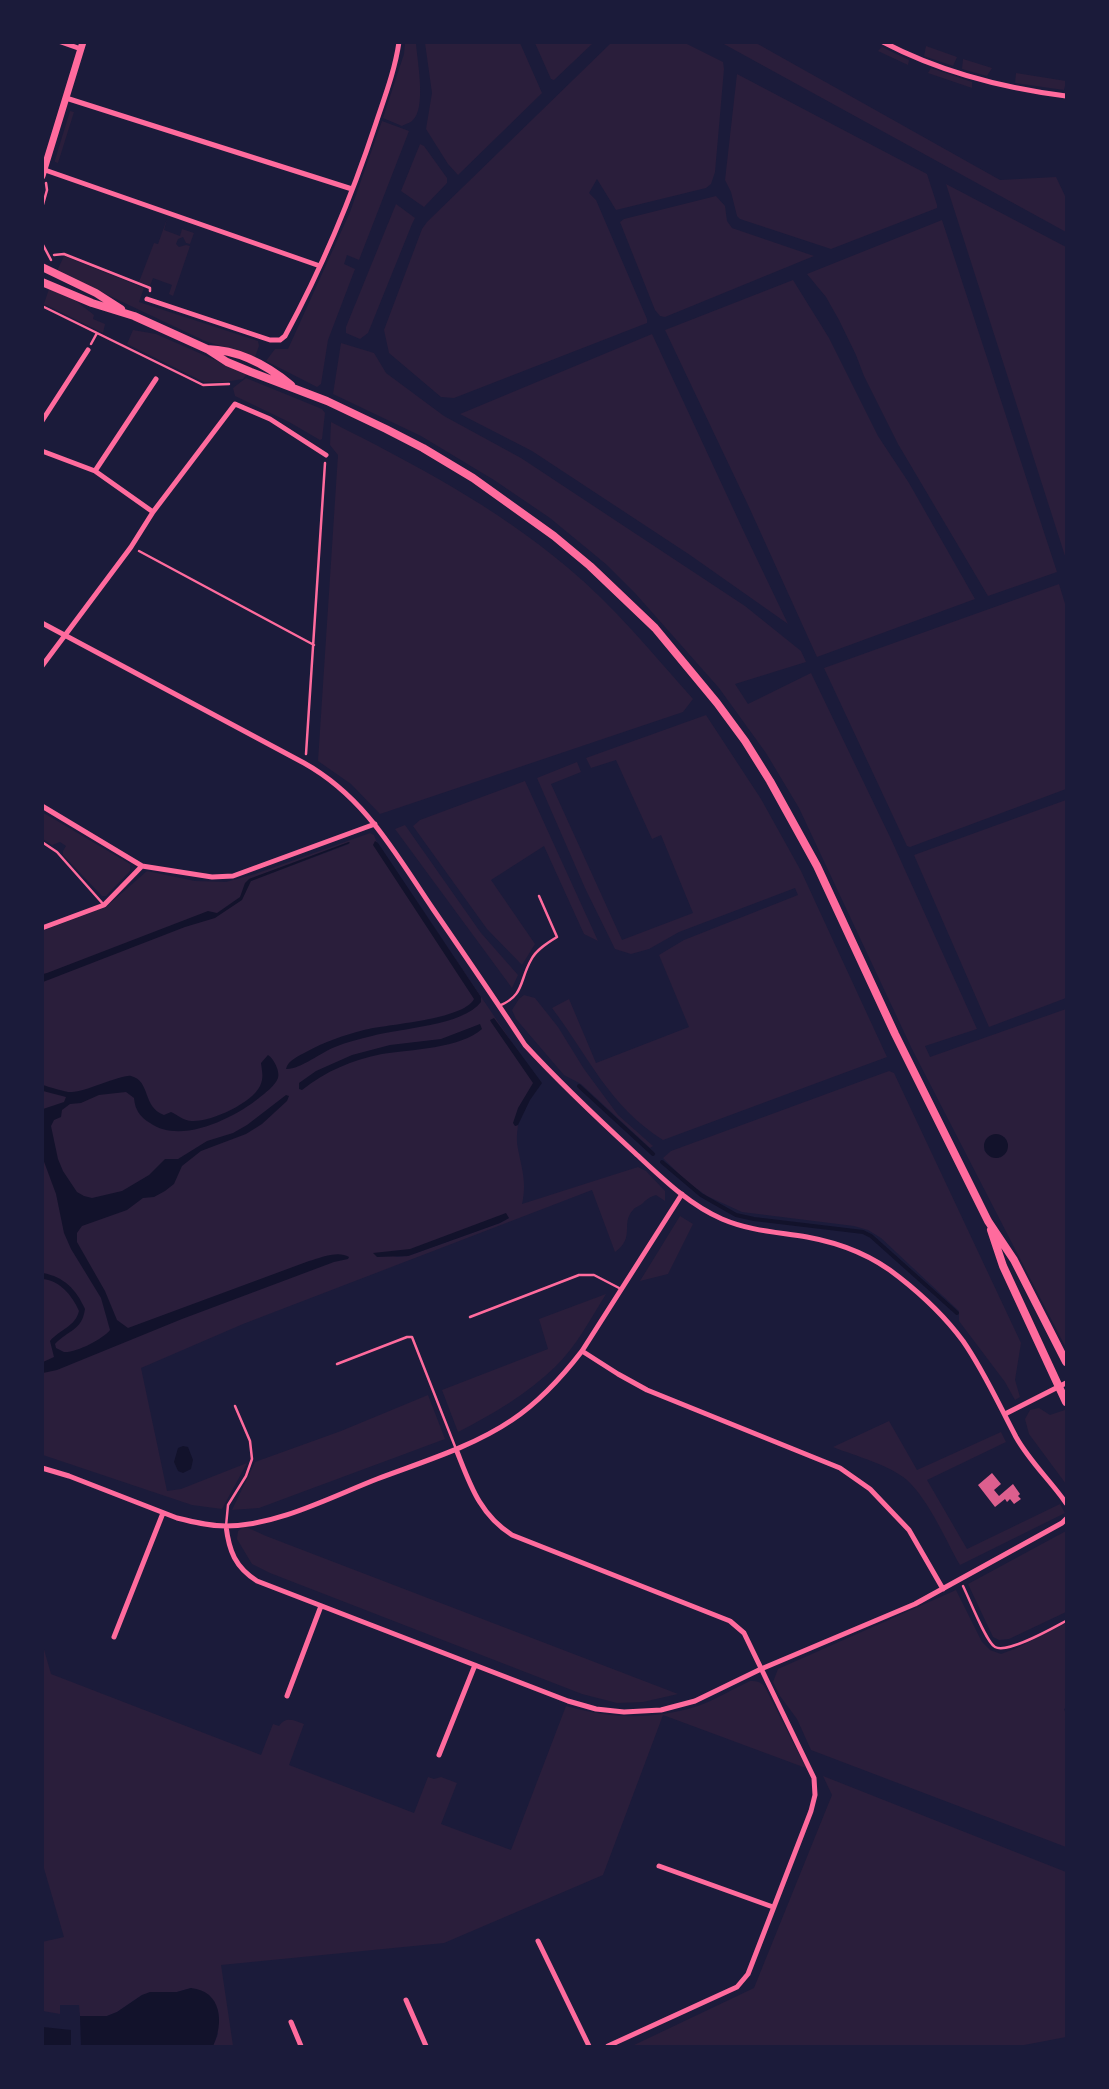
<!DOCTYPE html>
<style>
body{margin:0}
#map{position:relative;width:1109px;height:2089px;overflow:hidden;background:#1b1b3a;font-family:Spectral,serif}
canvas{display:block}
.frame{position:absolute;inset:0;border:44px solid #1b1b3a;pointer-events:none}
</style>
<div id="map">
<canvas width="1109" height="2089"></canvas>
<div class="frame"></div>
</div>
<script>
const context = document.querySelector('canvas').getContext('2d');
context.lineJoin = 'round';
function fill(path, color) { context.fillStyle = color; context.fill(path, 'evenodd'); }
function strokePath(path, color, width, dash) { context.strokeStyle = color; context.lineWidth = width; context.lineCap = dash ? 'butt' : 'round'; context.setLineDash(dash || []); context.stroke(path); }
const green = new Path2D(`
 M405,43H416C417,60 427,109 412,121C410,123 405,124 402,126L383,118L404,54Z
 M425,43H520L542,93L458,175L448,164L426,129L432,93Z
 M535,43H593L554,80L551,79Z
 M611,43H685L723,62L724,69L715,172L711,184L706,188L616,210L597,179L589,193L596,200L647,319V323L454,398L441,397L389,353L384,330L422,229L427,222Z
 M722,43H756L1000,180L1056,177L1066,198V232Z
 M926,46L957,57L953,66L924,56Z
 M882,47L909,60L908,65L878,51Z
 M963,59L992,68L987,76L962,69Z
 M931,68L972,82V88L928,73Z
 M1016,73L1066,81V82L1064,90L1015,83Z
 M737,74L927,174L937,205V208L831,249L740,219L737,216L731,192L725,180Z
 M70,111L74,112L58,163L55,162V160Z
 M382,121L409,131L359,260L347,255L344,264L355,269L328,340L321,384L317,387L266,361L275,349H288L350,212Z
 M420,144L424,146L447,178V183L424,207L401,191Z
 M946,184L1066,247V559Z
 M716,196L725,206L727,221L732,228L814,256L665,317L660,316L655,310L620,222L624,219Z
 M396,204L415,218L412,224L368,333L360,339L346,333V327Z
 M167,219L164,230L180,236L182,229L194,233L190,244L186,243L183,237L178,239L176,244L179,247L186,245L190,246L173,296L169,294L172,285L153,278L150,286L139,282L154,243L158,244Z
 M942,220L1057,572L988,596L898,444L864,376L856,355L839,320L826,297L807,274Z
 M64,256L144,288L139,302L258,341L259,346L255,357L205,341L57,271Z
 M793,280L829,338L878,436L909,483L975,599L817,657L749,507L665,330Z
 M49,289L76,301L94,315L93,319L105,324L103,333L44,304Z
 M133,330L156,334L247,374L243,379L224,382H204L127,344Z
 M652,334L744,532L788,624L690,555L532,451L460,414Z
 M341,343L374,353L386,373L444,416L521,458L745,606L801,651L806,662L735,684L748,704L811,673L891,839L977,1029L925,1046L930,1057L1066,1009V1348L912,1049L799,808L766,753L719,688L635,593L607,565L550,518L494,480L421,436L333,394ZM1004,1137L1007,1142L1006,1151L998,1158C992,1157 988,1155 984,1150Z
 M246,378L322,409L325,413L322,439L320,440L289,422L235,396L233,388Z
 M331,422C414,464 496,507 567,567C614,606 653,654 693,699L683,712L380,814L351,784L318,761L338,455L330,445Z
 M1059,584L1066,607V789L910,847L907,846L824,668Z
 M706,715L761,799L801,871L887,1057L663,1140C609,1106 589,1057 552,1008L569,999L596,1063L689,1027L659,955L684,940L798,895L795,888L679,932L649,949L631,954L615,949L585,888L537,778L577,762L581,772L551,784L622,940L693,913L661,835L652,839L616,760L591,768L586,758Z
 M525,781L598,941L584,934L544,846L491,880L535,944L522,965L487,929L413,826L420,820Z
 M1066,800V998L989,1027L914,855Z
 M42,812L130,864V871L106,896H102L63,855V851L66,846L60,842L52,845L43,839Z
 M405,825L481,933L518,975L512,988L395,829Z
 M370,833L374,835L377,843L536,1078L515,1126L518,1125C517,1133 516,1141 518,1149C522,1170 527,1183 522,1204L638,1167L646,1171L665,1191V1201L656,1195C650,1197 647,1199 643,1203C640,1206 635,1207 633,1210C620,1224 636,1237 615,1252L592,1190L243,1324L141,1368L167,1491L181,1489L247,1463L222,1509L192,1505L43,1455L42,931L106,907L147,871L195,881L226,882L255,874ZM349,842V844L251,881L249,879ZM509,1218L500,1223L408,1256L394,1257Z
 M524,995L535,998L558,1027L584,1069L618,1115L653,1146L650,1148L581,1084L564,1075L516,1019L512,1010L519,999Z
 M889,1071L894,1073L1021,1343L1015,1380L1020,1397L1015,1400L1005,1382L959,1321V1311L881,1238L868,1230L854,1226L742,1212L707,1196L687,1182L663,1158L671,1151Z
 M680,1216L693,1224L668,1274L640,1281Z
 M606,1294C591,1318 576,1347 555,1367C527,1394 493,1414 458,1432L442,1390L548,1349L539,1319Z
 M428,1395L445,1439L259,1508L232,1510L255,1462L341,1431Z
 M1039,1408L1050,1415L1065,1410L1066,1413V1484L1029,1434L1025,1419L1030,1410Z
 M889,1421L917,1470L1001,1432L1006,1442L927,1480L967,1549L1060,1504L1065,1513L960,1565C944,1537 930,1502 907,1480C890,1465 855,1456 833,1447Z
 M244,1526L266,1536L678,1694L643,1702L617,1703L582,1694L270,1573L252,1564L237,1539L238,1531Z
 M1066,1531V1612L1009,1639L999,1640L993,1637L968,1584Z
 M956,1590L982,1642L990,1650L1001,1654L1017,1648L1066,1623V1708L1064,1709L1066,1714V1847L811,1750L797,1719L780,1696L773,1682L778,1669Z
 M43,1646L51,1674L261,1755L273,1724L279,1726C286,1716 293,1720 304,1724L289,1765L414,1813L428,1777L434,1779L441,1777L457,1783L441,1824L511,1850L566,1706C611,1719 653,1720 698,1706C715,1700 733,1689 750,1681C758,1681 762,1682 766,1689L806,1768L663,1715L603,1875L444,1943L221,1965L233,2046H213L218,2034L191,1988L177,1992H158L142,1995L117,2012L107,2016H80L79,2005H60V2014L43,2011L42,1942L64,1937L43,1865Z
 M823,1776L1066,1872V2037L1019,2046H632L754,1988L832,1795Z`);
const water = new Path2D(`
 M375,841L378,843L481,997V1002C463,1026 400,1028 372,1036C360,1039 347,1042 335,1047C322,1052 299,1070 286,1069C288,1060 299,1056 306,1052C324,1042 344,1035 364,1030C387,1024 463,1020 474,999L373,845Z
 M349,842L350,843L251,881L242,900L215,918L185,927L43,982V974L47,973L208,911L217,913L240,897L245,883L249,879Z
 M494,1018L542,1083L530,1100L518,1125L515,1126L513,1123L518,1108L533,1083L491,1022L490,1020Z
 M480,1024L482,1029C462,1048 409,1050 382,1054C352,1060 326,1071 302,1090L299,1089V1083L316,1071L352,1055L390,1045L441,1039Z
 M268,1055C274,1059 280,1071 278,1078C275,1086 265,1093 259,1098C234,1118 181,1145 150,1123C140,1117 135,1110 134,1098L126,1092L99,1095L81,1103L70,1104L62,1110L61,1117L54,1120L51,1126L58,1159L63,1171L77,1192L84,1196L92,1198L122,1191L149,1175L165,1159H178L207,1141L233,1133L247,1125L286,1095L289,1096L287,1101L262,1124L246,1134L201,1151L182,1166L174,1184L165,1191L154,1197L143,1198L127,1210L82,1226L77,1233V1242L105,1291L117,1320L128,1328L309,1261C320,1258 338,1250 349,1257L348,1259L334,1262L182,1319L57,1370L43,1373V1362L54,1357L50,1341C60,1329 75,1327 79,1311C72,1295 60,1281 43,1279V1273C64,1277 76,1289 85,1309C82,1331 68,1330 55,1344L56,1348C59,1349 61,1351 64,1352C76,1353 103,1339 110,1330L101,1298L71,1249L64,1233L56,1194L43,1159V1109L64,1102L66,1097L43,1091V1085C49,1087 68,1093 72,1092C85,1092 123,1074 131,1076C151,1081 142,1107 164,1115L171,1112C178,1115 184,1121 192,1121C211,1122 252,1103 260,1086C264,1078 262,1072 261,1063Z
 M984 1146a12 12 0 1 1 24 0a12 12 0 1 1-24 0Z
 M506,1213L509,1218L500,1223L408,1256L377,1257L373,1253L410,1249Z
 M183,1446L188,1447L193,1460L191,1469L183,1473L178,1471L174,1462L178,1448Z
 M191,1988C222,1991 224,2023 213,2046H81L80,2016H107L117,2012L142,1995L150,1992H177Z
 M43,2027L71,2030V2046H43Z`);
const stream = new Path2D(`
 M579,1086L653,1154
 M662,1162L701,1195L736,1215L754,1219L863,1232L871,1236L957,1313`);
const building = new Path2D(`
 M992,1473L1001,1484L994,1490L999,1496L1013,1484L1020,1494L1018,1496L1021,1499L1014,1504L1010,1499L1007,1502L1005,1499L995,1507L978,1485Z`);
const path = new Path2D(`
 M42,208L47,190L46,183
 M42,243L51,260
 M54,255L64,254L150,288V291
 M42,306L97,333
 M91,344L97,333L203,385L229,384
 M139,551L314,645
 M306,754L325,463
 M963,1586C969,1598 986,1642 995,1647C1008,1654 1053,1628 1066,1621`);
const service = new Path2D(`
 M42,842L57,852L104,905
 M499,1006C525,995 519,981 531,960C536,950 547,943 557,937L539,896
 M470,1317L579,1275H594L621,1289
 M337,1364L407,1337H412L456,1449
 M226,1526L228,1505L246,1476L252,1459L250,1441L235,1406`);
const minor = new Path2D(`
 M61,42L81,49
 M883,42C940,72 1003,88 1066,96
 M66,98L352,189
 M45,170L320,266
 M147,299L270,340H280L285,336C322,268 352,196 376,123C385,96 395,70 399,42
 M42,421L88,350
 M42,451L95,471L153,512
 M95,471L156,379
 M42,623L304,763C365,797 395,853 433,909C464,954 495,999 525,1045C560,1083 597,1118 635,1153C661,1177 689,1205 722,1219C750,1231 777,1232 807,1237C840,1243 873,1256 899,1277C922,1295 946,1318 963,1341C984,1371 999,1405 1016,1437C1030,1462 1050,1480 1066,1503
 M42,666L131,547L153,512L235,404L270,419L326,455
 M42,806L142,866L212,877L233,876L375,824
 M42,928L104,905L142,866
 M582,1351L618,1374L647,1390L840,1468L870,1489L909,1530L943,1589
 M1005,1414L1066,1383
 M456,1449C470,1484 479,1514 512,1535L730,1621L744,1633L814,1778L815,1795L811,1811L748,1974L737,1987L608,2046
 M42,1468L69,1476L177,1518C193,1522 209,1526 226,1526C276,1526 331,1497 377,1479C422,1462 472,1447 512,1420C539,1402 562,1377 582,1351L682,1194
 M226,1526C229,1551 235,1567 257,1581L568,1701L596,1709L624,1712L661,1710L695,1701L761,1669L915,1604L1062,1523L1066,1519
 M114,1637L163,1513
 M287,1696L321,1606
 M439,1755L475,1665
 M659,1866L773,1907
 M538,1941L589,2046
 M406,2000L426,2046
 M291,2022L301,2046`);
const tertiary = new Path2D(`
 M42,176L83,42`);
const secondary = new Path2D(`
 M42,267L96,293L121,309
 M42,282L92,303L134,316L207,349L227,362L251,372L327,401L386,429L423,448L473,478L554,536L590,566L655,628L717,703L745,741L770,781L817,866L895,1034L988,1221L1014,1260L1066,1362
 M207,349C239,350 267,365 291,385
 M991,1230L1003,1266L1066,1402`);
fill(green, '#2a1e3b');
fill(water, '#12122b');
strokePath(stream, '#12122b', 4);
fill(building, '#dd5f8e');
strokePath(path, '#ff6b9d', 2.5);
strokePath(service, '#ff6b9d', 2.5);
strokePath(minor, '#ff6b9d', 5);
strokePath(tertiary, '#ff6b9d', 7);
strokePath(secondary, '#ff6b9d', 8);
</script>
